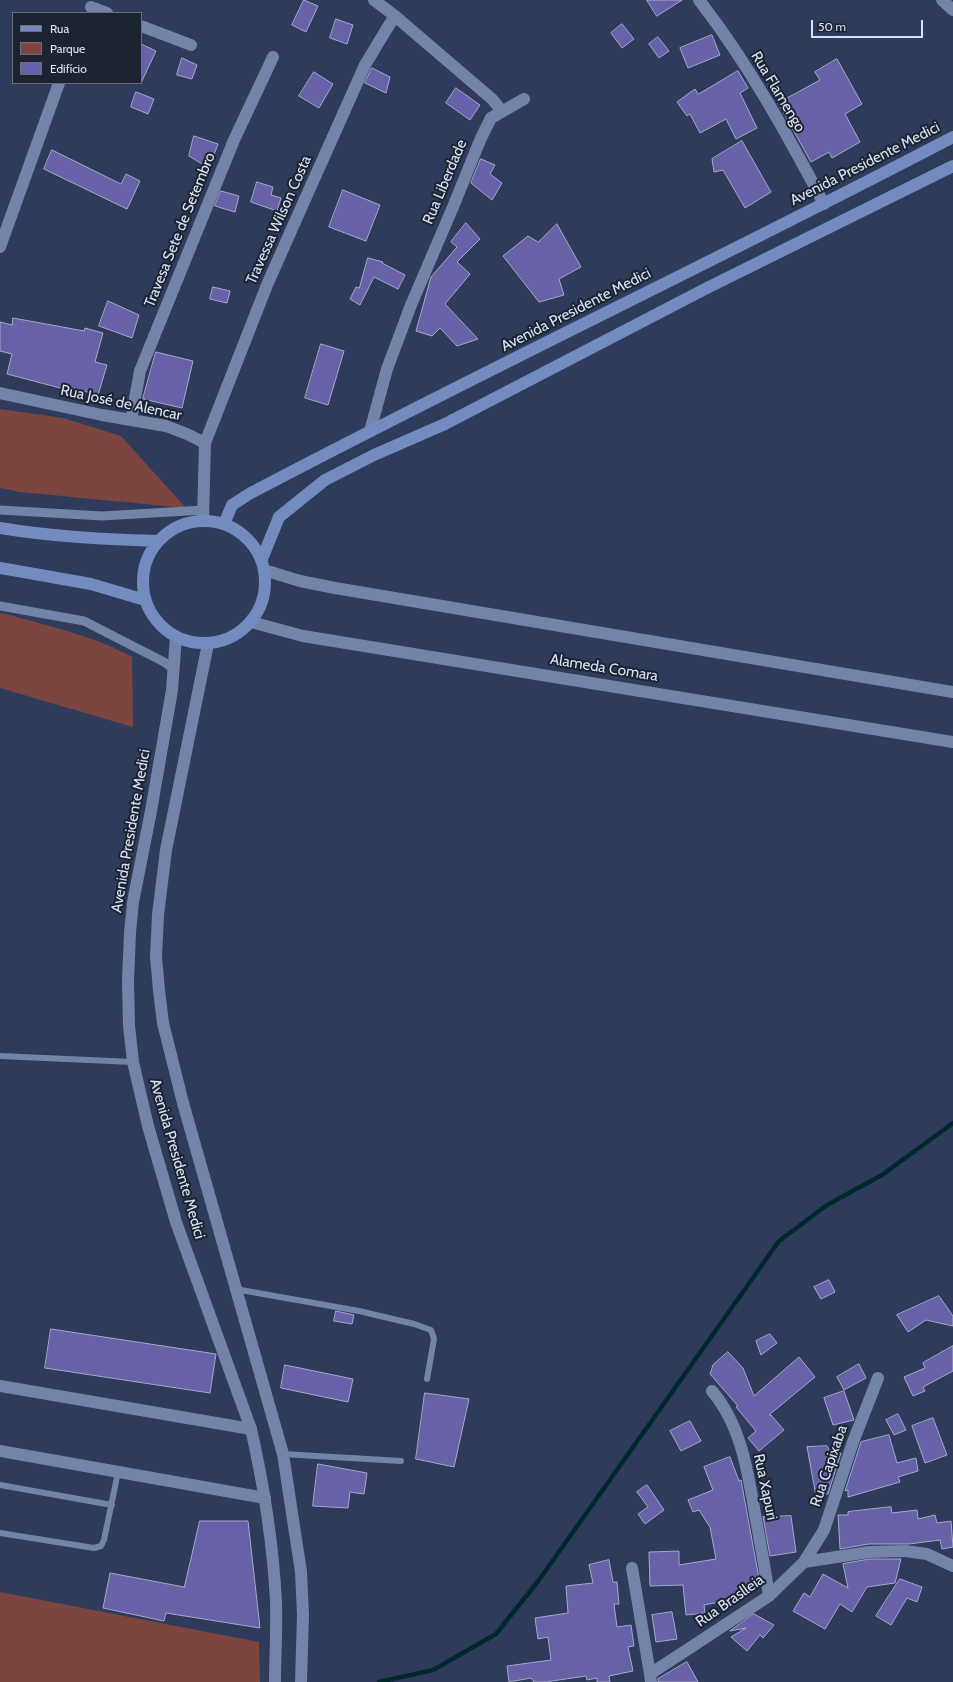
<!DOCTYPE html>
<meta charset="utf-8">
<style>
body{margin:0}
#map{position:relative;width:953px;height:1682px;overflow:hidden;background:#2e3b5a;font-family:Cabin,sans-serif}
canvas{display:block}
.legend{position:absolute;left:12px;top:12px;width:130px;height:72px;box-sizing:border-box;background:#1c2331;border:1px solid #686f80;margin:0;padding:5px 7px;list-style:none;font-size:12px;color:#d9e2f6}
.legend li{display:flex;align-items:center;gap:8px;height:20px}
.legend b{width:20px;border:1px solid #686f80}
.scale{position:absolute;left:811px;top:20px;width:112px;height:18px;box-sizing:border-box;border:2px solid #d9e2f6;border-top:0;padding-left:5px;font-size:12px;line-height:14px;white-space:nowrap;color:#d9e2f6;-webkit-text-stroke:3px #1c2331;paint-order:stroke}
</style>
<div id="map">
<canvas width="953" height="1682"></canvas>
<ul class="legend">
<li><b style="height:5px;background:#738bbf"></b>Rua</li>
<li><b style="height:11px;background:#7c4540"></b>Parque</li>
<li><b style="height:11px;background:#6761a7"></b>Edifício</li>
</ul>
<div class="scale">50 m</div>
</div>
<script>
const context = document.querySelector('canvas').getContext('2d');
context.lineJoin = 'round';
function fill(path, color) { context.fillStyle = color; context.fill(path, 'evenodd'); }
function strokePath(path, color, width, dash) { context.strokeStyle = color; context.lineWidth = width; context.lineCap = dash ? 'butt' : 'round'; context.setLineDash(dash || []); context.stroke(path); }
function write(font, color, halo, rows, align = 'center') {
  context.font = font + ' Cabin,sans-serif'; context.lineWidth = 4; context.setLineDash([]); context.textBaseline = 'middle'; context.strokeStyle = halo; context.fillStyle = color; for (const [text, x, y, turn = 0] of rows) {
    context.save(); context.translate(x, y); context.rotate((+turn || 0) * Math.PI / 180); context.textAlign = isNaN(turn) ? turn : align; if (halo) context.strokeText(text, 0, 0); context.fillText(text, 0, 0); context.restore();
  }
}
const green = new Path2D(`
 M0,409L63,418L121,436L186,508L20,492L0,488Z
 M0,613L10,615C52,627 94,636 132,657L133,727L0,688Z
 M0,1592L259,1642L260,1682H0Z`);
const stream = new Path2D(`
 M379,1682L433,1670L496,1634L539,1580L779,1241L827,1205L882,1175L953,1123`);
const building = new Path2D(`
 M304,0L318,6L306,32L292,25Z
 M647,0H682L657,16Z
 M336,19L353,25L347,44L330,38Z
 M622,24L634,39L622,48L611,33Z
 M712,35L720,55L688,68L680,48Z
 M658,37L669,51L659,58L649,44Z
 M141,44L156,51L141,83Z
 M182,58L197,65L192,79L177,75Z
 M837,59L862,104L845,114L860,142L832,158L829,152L811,162L778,103L820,80L815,72Z
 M372,68L390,77L386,93L365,83Z
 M738,71L748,88L740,93L757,128L736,139L726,119L700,133L690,114L687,116L677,102L695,89L698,94Z
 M314,72L333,84L319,108L299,96Z
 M456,88L480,105L470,120L446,103Z
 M136,92L154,99L148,114L131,107Z
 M194,136L218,144L209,168L189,156Z
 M742,141L771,192L745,208L723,170L714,172L712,159Z
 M52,150L121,184L126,174L140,181L127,209L44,169Z
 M481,159L495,165L490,174L502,183L492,200L471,183Z
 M257,182L273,187L271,195L281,198L277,211L251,202Z
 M343,190L380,205L366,241L329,227Z
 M221,191L239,196L235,212L215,206Z
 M466,223L480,239L457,262L470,274L445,304L478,339L457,346L440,328L432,336L416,331L431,277L457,247L451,242Z
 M557,224L581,267L559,279L564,295L539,302L503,256L528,236L538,242Z
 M368,258L383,262L382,263L405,275L398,289L374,277L360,305L350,299L356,287L359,288Z
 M213,287L230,291L227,303L210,299Z
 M108,301L139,315L132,338L99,326Z
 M13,318L84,331L85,328L103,333L95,362L107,365L98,395L65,386L64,389L7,374L12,354L0,351V322L12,325Z
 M321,344L344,351L328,405L305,398Z
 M156,352L193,361L182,408L143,399Z
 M829,1280L835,1292L821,1299L814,1287Z
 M939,1296L953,1316V1326L926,1320L908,1332L897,1315Z
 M336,1311L354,1315L352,1324L334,1321Z
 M51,1329L216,1354L210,1393L45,1368Z
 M770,1334L777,1343L761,1355L756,1341Z
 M953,1346V1371L923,1387L925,1391L913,1396L904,1377L925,1368L923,1363Z
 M728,1352L743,1368L754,1396L799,1357L815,1377L769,1415H771L784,1430L759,1451L748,1438L756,1431L736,1407L738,1406L710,1374L713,1365Z
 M859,1364L866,1378L844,1390L837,1377Z
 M285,1365L353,1379L348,1402L281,1388Z
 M844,1391L854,1420L833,1425L824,1398Z
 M425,1393L469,1399L454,1467L416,1459Z
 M898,1414L906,1430L894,1435L886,1420Z
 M933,1418L947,1455L925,1463L912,1426Z
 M690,1421L701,1441L681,1451L670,1431Z
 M889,1435L897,1463L916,1458L918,1471L898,1477L900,1482L848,1497V1490L845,1491L861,1442Z
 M827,1446L832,1455L841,1453L828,1494L816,1496L807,1447Z
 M730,1457L739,1481L741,1480L760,1584L735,1599L704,1605L705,1613L686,1615L683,1585L650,1586L649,1552L679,1551V1565L716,1559L710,1527L699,1510L693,1512L688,1500L713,1490L704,1467Z
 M318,1464L367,1473L364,1494L350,1492L348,1508L313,1506Z
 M647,1485L664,1510L645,1524L638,1514L648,1507L637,1492Z
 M891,1507L892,1513L917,1510L918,1519L935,1515L937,1523L951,1521L953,1547L942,1549L940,1540L909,1544H869L840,1549L838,1515H848V1512Z
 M791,1516L796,1552L770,1556L763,1517Z
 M200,1521H248L260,1628L166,1613L164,1621L103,1608L110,1573L184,1587Z
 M870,1559H901L895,1583L867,1587L852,1612L840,1604L825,1629L793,1611L804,1593L810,1597L823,1574L848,1588L843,1564Z
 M609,1560L613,1582H617L619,1604H614L617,1627L631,1625L634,1646L628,1647L633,1671L609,1676L610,1682H597V1678L587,1680L586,1676L545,1682H534L531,1678L509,1682L507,1666L551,1660L548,1637L538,1639L535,1618L568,1613L566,1586L593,1583L589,1565Z
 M900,1579L922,1587L917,1602L907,1598L891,1625L876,1616Z
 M672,1612L677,1639L656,1642L652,1615Z
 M754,1614L774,1625L763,1638L760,1635L747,1651L731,1637L746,1628L730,1631Z
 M687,1662L698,1682H658V1679Z`);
const service = new Path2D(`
 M0,1056L133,1062
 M235,1289L359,1311L414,1324L431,1330L434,1339L427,1379
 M283,1454L401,1461
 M0,1485L112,1505
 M0,1533L94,1548L101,1546L104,1540L118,1472`);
const pedestrian = new Path2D(`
 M0,510L102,516L204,510
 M0,606L84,621L164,662L174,669`);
const minor = new Path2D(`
 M374,0L395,16L492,99L502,111
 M699,0C748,63 787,134 824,204
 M942,0L953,10
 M91,7L107,13
 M141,26L191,45
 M0,247L59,83
 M0,393L102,415L166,426L187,434L205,443L203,520
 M131,420L140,371L234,140L273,57
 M370,431L387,369L411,305L453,207L481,138L491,118L524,99
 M205,443L267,285L302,206L365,65L386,30L395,16
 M0,1386L251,1429
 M712,1391C741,1425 748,1472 755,1514C760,1541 765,1569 769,1596
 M0,1451L265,1498
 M804,1562L824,1530L853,1442L878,1378
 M632,1568L650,1674
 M651,1682L650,1674L769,1596L804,1562L869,1552L905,1551L927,1554L953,1566`);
const tertiary = new Path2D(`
 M264,570L300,581L335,588L953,692
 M251,622L303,636L953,742
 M176,637L172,690L151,811L133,902L130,933L128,981L129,1026L133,1062L148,1126L176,1222L251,1429C264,1486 273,1544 276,1602C277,1629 275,1655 275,1682
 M208,644L166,850L158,915L156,957L159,990L163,1023L183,1103L283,1454L301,1572L303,1615L301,1682`);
const primary = new Path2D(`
 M143 582a61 61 0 1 1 122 0a61 61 0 1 1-122 0Z
 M224,524L232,505L249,494C482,371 720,259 953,137
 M0,528C52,537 105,539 158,541
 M262,559L279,517L325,480L374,455L445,424L705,289L953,166
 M0,568L91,584L145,600`);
const streetNames = [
 ["Rua Flamengo",778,92,59],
 ["Avenida Presidente Medici",865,164,-27],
 ["Rua Liberdade",445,182,-67],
 ["Travessa Wilson Costa",279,220,-66],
 ["Travesa Sete de Setembro",180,230,-68],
 ["Avenida Presidente Medici",576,310,-27],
 ["Rua José de Alencar",121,403,12],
 ["Alameda Comara",604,668,9],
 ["Avenida Presidente Medici",131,831,-80],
 ["Avenida Presidente Medici",177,1159,74],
 ["Rua Capixaba",829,1466,-71],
 ["Rua Xapuri",765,1487,78],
 ["Rua Braslleia",730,1601,-35]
];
fill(green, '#7c4540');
strokePath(stream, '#00272b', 4.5);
fill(building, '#6761a7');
strokePath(building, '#a7a7ce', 1);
strokePath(service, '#7484a8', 6);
strokePath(pedestrian, '#7484a8', 9);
strokePath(minor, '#7484a8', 12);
strokePath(tertiary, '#7484a8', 12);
strokePath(primary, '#738bbf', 12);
write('15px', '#d9e2f6', '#1c2331', streetNames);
</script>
